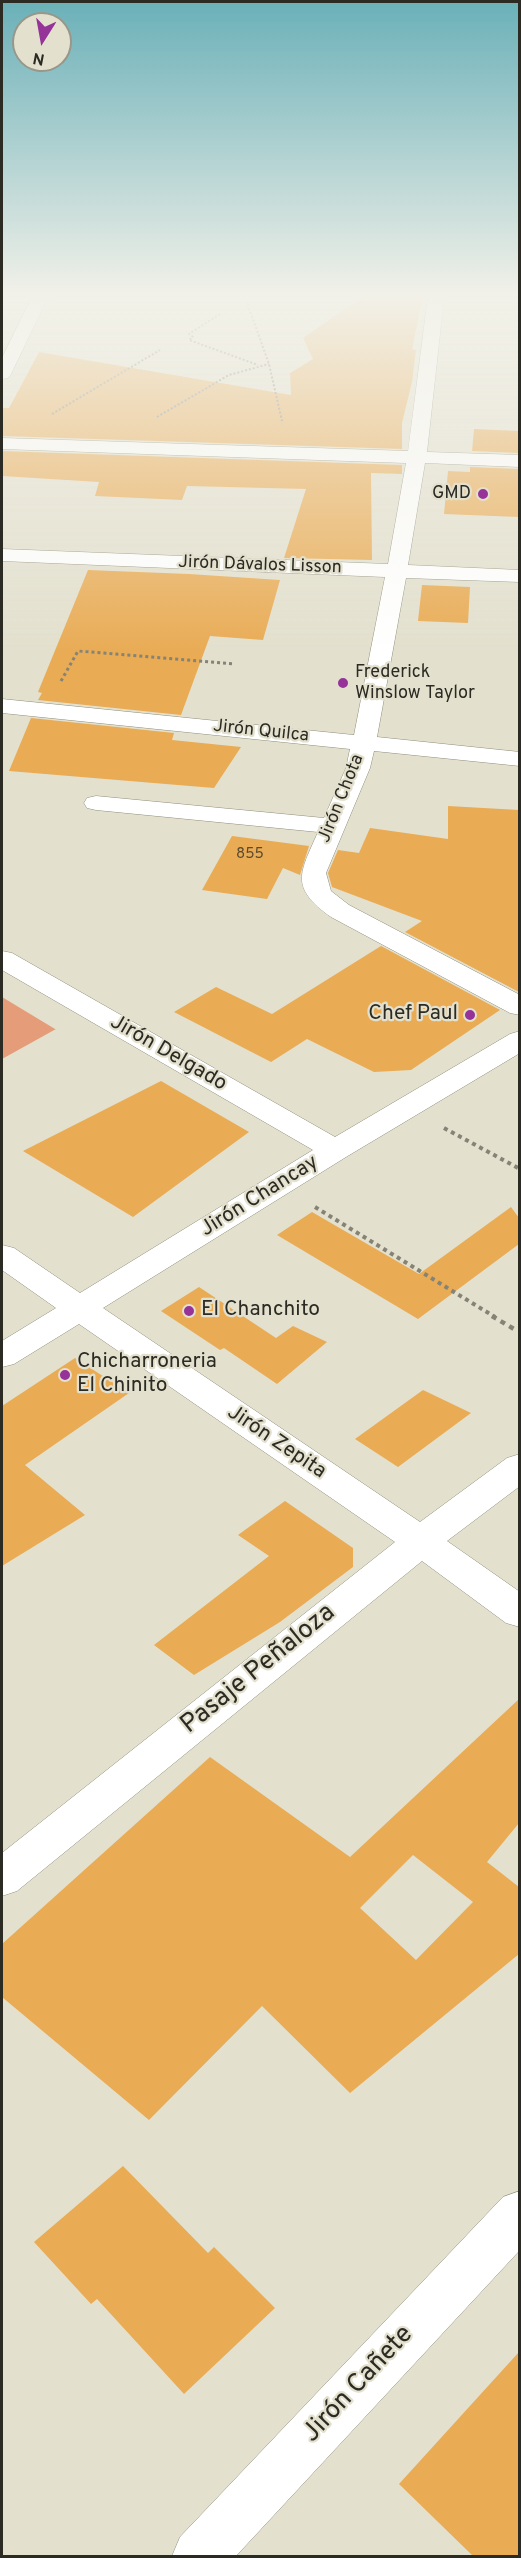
<!DOCTYPE html>
<meta charset="utf-8">
<style>
body{margin:0}
#map{position:relative;width:521px;height:2558px;overflow:hidden;background:#e3e0ce;font-family:Overpass,sans-serif}
canvas{display:block}
.frame{position:absolute;inset:0;border:3px solid #2b2a23;pointer-events:none}
.north{position:absolute;left:12px;top:12px;width:60px;height:60px;box-sizing:border-box;background:#e3e0ce;border:2px solid #99978a;border-radius:50%;rotate:191deg;font-size:16px;font-weight:700;line-height:24px;text-align:center;color:#2b2a23}
.north::after{content:'';display:block;margin:auto;width:21px;height:27px;background:#953399;clip-path:polygon(50% 0,100% 100%,50% 72%,0 100%)}
</style>
<div id="map">
<canvas width="521" height="2558"></canvas>
<div class="frame"></div>
<div class="north">N</div>
</div>
<script>
const context = document.querySelector('canvas').getContext('2d');
context.lineJoin = 'round';
function fill(path, color) { context.fillStyle = color; context.fill(path, 'evenodd'); }
function strokePath(path, color, width, dash) { context.strokeStyle = color; context.lineWidth = width; context.lineCap = dash ? 'butt' : 'round'; context.setLineDash(dash || []); context.stroke(path); }
function write(font, color, halo, rows, align = 'center') {
  context.font = font + ' Overpass,sans-serif'; context.lineWidth = 4.5; context.setLineDash([]); context.textBaseline = 'middle'; context.strokeStyle = halo; context.fillStyle = color; for (const [text, x, y, turn = 0] of rows) {
    context.save(); context.translate(x, y); context.rotate((+turn || 0) * Math.PI / 180); context.textAlign = isNaN(turn) ? turn : align; if (halo) context.strokeText(text, 0, 0); context.fillText(text, 0, 0); context.restore();
  }
}
const green = new Path2D(`
 M2,997L55,1029H56L2,1059Z`);
const building = new Path2D(`
 M362,297H423L412,349L416,350L412,382L402,423V449L2,436V408H9L39,352L291,395L290,373L313,359L303,338Z
 M474,429L518,431L519,453L472,451Z
 M2,451L402,465V474L371,473L372,560L284,558L306,489L187,486L182,500L95,496L99,482L2,476Z
 M470,467L519,469V517L444,514L448,471L470,472Z
 M88,570L189,574L280,580L263,640L210,636L181,715L38,700L42,693L38,692Z
 M422,585L470,587L468,623L418,621Z
 M31,718L174,733L172,740L241,747L214,788L9,771Z
 M448,806L519,810V992L405,932L422,921L332,887L328,873L338,850L359,853L370,828L448,839Z
 M232,836L309,846L300,875L283,868L267,899L202,890Z
 M381,946L500,1010L411,1070L374,1072L307,1039L271,1062L174,1012L216,987L272,1014Z
 M161,1081L249,1132L133,1217L23,1151Z
 M511,1207L519,1218V1244L418,1319L277,1235L312,1212L419,1274Z
 M199,1287L276,1338L293,1326L327,1342L277,1384L224,1348L220,1350L161,1311Z
 M75,1358L129,1393L25,1465L85,1515L2,1566V1406Z
 M423,1390L471,1413L398,1467L355,1439Z
 M285,1501L353,1548V1567L280,1622L194,1675L154,1645L269,1556L238,1535Z
 M519,1699V1823L487,1862L519,1887V1954L350,2093L262,2006L149,2120L2,1997V1944L210,1757L350,1857ZM413,1855L473,1902L416,1960L360,1908Z
 M123,2166L208,2253L214,2247L275,2308L184,2394L97,2299L91,2304L34,2242Z
 M519,2352V2556H473L399,2484Z`);
const pathFar3 = new Path2D(`
 M245,297L269,364L282,421
 M220,314L189,334L193,337L189,340L258,365
 M52,414L160,350
 M157,417L229,375L269,364`);
const pathFar2 = new Path2D(`
 M61,681L78,651L235,664`);
const pathFar1 = new Path2D(`
 M444,1128L520,1169
 M315,1207L495,1317`);
const path = new Path2D(`
 M492,1316L514,1329`);
const minor = new Path2D(`
 M32,297H48L11,374L8,378L2,379V358Z
 M428,297H444L427,452L520,455V467L425,463L408,565L520,570V582L406,578L377,737L520,752V766L374,751L370,768L326,873L331,891L349,905L520,995V1015L510,1013L331,917C289,887 300,873 318,832L96,810L87,808L84,803L87,798L96,796L324,818L346,768L350,749L2,713V699L354,735L385,577L2,561V549L388,564L406,463L2,449V438L408,451Z
 M2,951L12,953L335,1137L510,1034L520,1031V1053L346,1157L103,1308L420,1522L507,1458L520,1454V1486L447,1541L520,1592V1627L506,1623L422,1561L17,1891L2,1896V1853L395,1542L79,1324L14,1364L2,1367V1341L56,1308L2,1270V1245L14,1248L80,1293L313,1150L2,970Z
 M520,2191V2250L236,2556H172L180,2537L503,2197Z`);
const markers = [
 [483,494,6,"#953399"],
 [343,683,6,"#953399"],
 [470,1015,6,"#953399"],
 [189,1311,6,"#953399"],
 [65,1375,6,"#953399"]
];
const farNumbernames = [
 ["855",250,855]
];
const farPoinames = [
 ["GMD",471,494],
 ["Frederick",355,673,"left"],
 ["Winslow Taylor",355,694,"left"]
];
const farStreetnames = [
 ["Jirón Dávalos Lisson",260,566,2],
 ["Jirón Quilca",261,732,6],
 ["Jirón Chota",342,799,-68]
];
const poiNames = [
 ["Chef Paul",458,1015,"right"],
 ["El Chanchito",201,1311],
 ["Chicharroneria",77,1363],
 ["El Chinito",77,1387]
];
const streetNames = [
 ["Jirón Delgado",168,1054,30],
 ["Jirón Chancay",260,1197,-32],
 ["Jirón Zepita",276,1443,34]
];
const nearStreetnames = [
 ["Pasaje Peñaloza",259,1670,-39],
 ["Jirón Cañete",359,2385,-47]
];
fill(green, '#e49c79');
fill(building, '#e9ab54');
strokePath(minor, '#908e7c', 1);
strokePath(pathFar3, '#858376', 2, [2, 2]);
strokePath(pathFar2, '#858376', 3, [3, 3]);
strokePath(pathFar1, '#858376', 4, [4, 4]);
strokePath(path, '#858376', 4.5, [5, 5]);
fill(minor, '#fff');
const sky = context.createLinearGradient(0, 0, 0, 655);
sky.addColorStop(0, '#6ab0b8');
sky.addColorStop(0.45, '#f2f1e9');
sky.addColorStop(1, '#f2f1e900');
context.fillStyle = sky;
context.fillRect(0, 0, 521, 655);
for (const [x, y, r, color] of markers) { const dot = new Path2D(); dot.arc(x, y, r, 0, 2 * Math.PI); context.fillStyle = color; context.fill(dot); strokePath(dot, '#e3e0ce', 2); }
write('15px', '#5a4a2f', null, farNumbernames);
write('18px', '#2b2a23', '#e3e0ce', farPoinames, 'right');
write('18px', '#2b2a23', '#e3e0ce', farStreetnames);
write('21px', '#2b2a23', '#e3e0ce', poiNames, 'left');
write('21px', '#2b2a23', '#e3e0ce', streetNames);
write('26px', '#2b2a23', '#e3e0ce', nearStreetnames);
</script>
